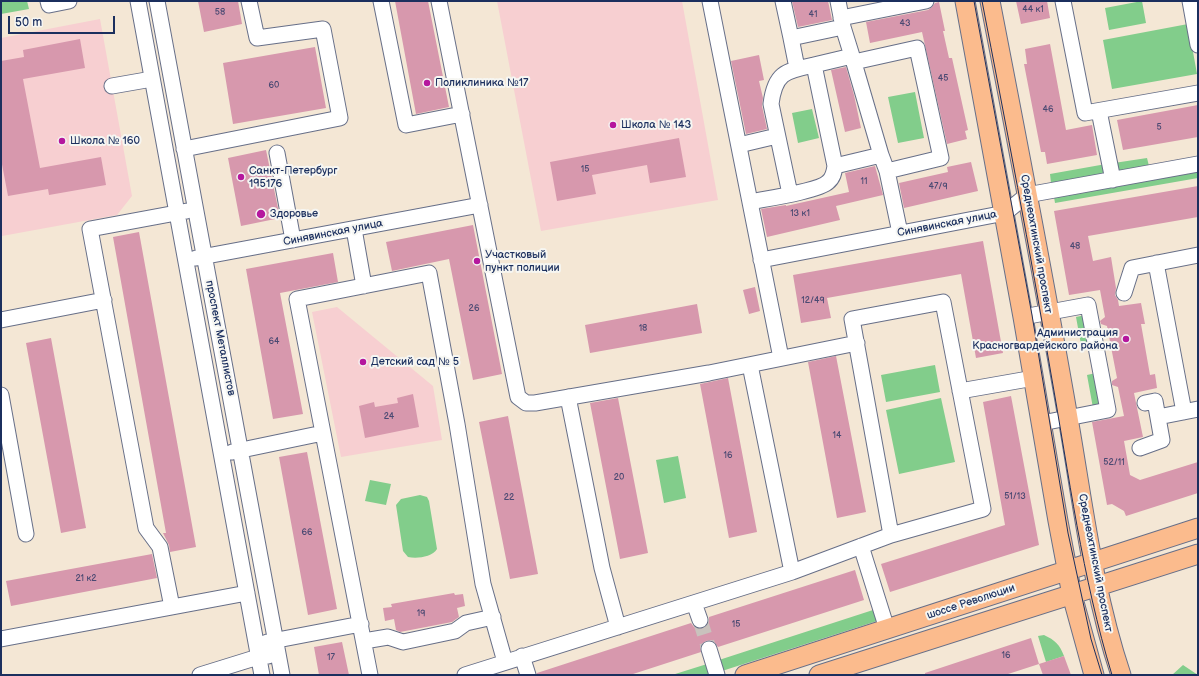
<!DOCTYPE html>
<meta charset="utf-8">
<style>
body{margin:0}
#map{position:relative;width:1199px;height:676px;overflow:hidden;background:#f4e7d5;font-family:"Balsamiq Sans",sans-serif}
canvas{display:block}
.frame{position:absolute;inset:0;border:2px solid #1b2f5e;pointer-events:none}
.scale{position:absolute;left:8px;top:16px;width:107px;height:18px;box-sizing:border-box;border:2px solid #1b2f5e;border-top:0;padding-left:5px;font-size:12px;line-height:14px;white-space:nowrap;color:#1b2f5e;-webkit-text-stroke:3px #f6f6f2;paint-order:stroke}
</style>
<div id="map">
<canvas width="1199" height="676"></canvas>
<div class="frame"></div>
<div class="scale">50 m</div>
</div>
<script>
const context = document.querySelector('canvas').getContext('2d');
context.lineJoin = 'round';
function fill(path, color) { context.fillStyle = color; context.fill(path, 'evenodd'); }
function strokePath(path, color, width, dash) { context.strokeStyle = color; context.lineWidth = width; context.lineCap = dash ? 'butt' : 'round'; context.setLineDash(dash || []); context.stroke(path); }
function write(font, color, halo, rows, align = 'center') {
  context.font = font + ' "Balsamiq Sans",sans-serif'; context.lineWidth = 4; context.setLineDash([]); context.textBaseline = 'middle'; context.strokeStyle = halo; context.fillStyle = color; for (const [text, x, y, turn = 0] of rows) {
    context.save(); context.translate(x, y); context.rotate((+turn || 0) * Math.PI / 180); context.textAlign = isNaN(turn) ? turn : align; if (halo) context.strokeText(text, 0, 0); context.fillText(text, 0, 0); context.restore();
  }
}
const built = new Path2D(`
 M497,1H682L718,200L541,231Z
 M100,19L132,196L117,215L2,236L1,38Z
 M337,307L433,386L442,440L341,457L312,312Z`);
const green = new Path2D(`
 M1,1H27L29,9L1,14Z
 M1142,1L1146,23L1109,30L1105,8Z
 M1188,24L1197,74L1112,89L1103,40Z
 M915,92L924,138L898,143L888,97Z
 M812,109L819,138L798,143L792,113Z
 M1147,158L1149,166L1118,171L1114,163Z
 M1106,164V174L1051,183L1050,174Z
 M1198,172V178L1055,203L1054,197Z
 M1085,315L1092,348L1082,350L1076,317Z
 M935,365L940,392L886,402L881,375Z
 M1096,373L1103,406L1093,408L1087,375Z
 M941,398L955,462L899,474L886,410Z
 M678,456L686,498L664,503L656,460Z
 M370,480L391,484L386,505L365,501Z
 M420,495L427,497L429,501L437,549C432,557 417,559 408,557L403,551L396,505L401,499Z
 M873,610L877,621L722,671L719,660Z
 M1044,635C1055,640 1060,645 1064,656L1046,662L1038,636Z
 M707,664L710,674L672,675Z
 M1183,665L1198,675H1172Z`);
const building = new Path2D(`
 M198,1H238L242,24L204,32Z
 M395,1H428L449,107L416,114Z
 M792,1H828L832,20L798,27Z
 M1016,1H1047L1050,18L1021,24Z
 M939,2L945,31H943L949,58H952L968,130L965,131L967,139L947,144L922,32L870,43L866,22L928,10L932,7L935,3Z
 M80,39L85,68L23,79L40,168L101,157L106,185L49,195L48,189L8,196L1,159V61L24,57L23,50Z
 M1050,44L1066,130L1092,125L1097,155L1047,164L1045,152H1041L1024,64H1027L1025,49Z
 M315,47L326,108L233,124L223,63Z
 M759,55L764,80L759,81L763,98L762,106L767,129L746,134L731,61Z
 M846,67L854,95L861,128L845,132L831,70Z
 M1198,105V137L1123,150L1117,120Z
 M679,138L686,177L650,183L647,165L592,175L596,194L557,201L550,162Z
 M266,150L280,218L241,226L228,158Z
 M971,162L978,191L904,208L899,183L948,172L947,167Z
 M875,166L883,195L836,206L840,220L767,237L761,209L786,205V206L849,192L845,173Z
 M1198,186V217L1088,236L1093,261L1111,257L1116,288L1115,295L1118,300L1119,306L1141,303L1145,324H1141L1150,375L1155,374L1157,388L1134,393L1143,437L1124,441L1130,475L1140,480L1198,462V493L1126,516L1124,511L1112,504L1107,505L1092,422L1124,416L1118,387L1112,385V381L1117,378L1107,326L1101,324L1100,321L1105,317L1100,290L1069,295L1054,211Z
 M473,225L502,374L473,380L449,259L392,271L386,242Z
 M139,232L196,547L170,552L169,545L163,533H166L113,237Z
 M983,241L1003,353L976,358L961,274L827,298L831,318L801,323L793,275Z
 M333,253L338,282L280,293L303,414L273,419L246,269Z
 M755,287L760,311L749,314L743,290Z
 M697,304L702,333L590,353L585,325Z
 M51,338L86,528L61,533L26,343Z
 M836,356L866,512L837,518L808,362Z
 M728,378L757,532L729,538L700,384Z
 M413,394L419,427L365,438L359,406L374,402L375,407L398,403L397,398Z
 M1011,396L1039,545L890,592L881,564L1005,525L983,402Z
 M618,398L648,553L620,559L590,403Z
 M508,416L538,574L510,579L479,422Z
 M307,452L337,609L308,615L279,457Z
 M152,554L157,578L11,606L6,581Z
 M855,570L864,600L718,647L715,643L711,640L706,641L703,643L700,647L701,652L630,675H537V673L691,623L694,627L698,629H703L707,626L709,621V617Z
 M454,593L455,595L463,594L465,606L457,608L459,617L452,622L400,632L396,630L394,619L385,621L383,608L392,607L391,604Z
 M1031,638L1039,664L1005,675H925V673Z
 M342,642L349,675H319L314,647Z
 M1064,656L1071,675H1043L1039,664Z`);
const minorTunnel = new Path2D(`
 M700,620L709,649`);
const minor = new Path2D(`
 M48,1L49,5L69,1
 M138,1L262,675
 M157,1L282,675
 M381,1L406,125L462,114
 M439,1L518,397L526,403H535L709,373L857,343
 M710,1L781,358
 M783,1L791,38L843,27L852,56
 M838,1L843,27
 M1063,1L1085,113L1198,93
 M1190,1L1198,45
 M841,18L926,1
 M791,38L797,68
 M854,62L917,48L941,158L887,171
 M112,86L152,79
 M1099,111L1113,180
 M739,145L777,136
 M184,149L340,118L323,29L257,38L249,1
 M277,153L293,240
 M835,166L814,65L852,56L881,155
 M790,194L771,104C775,72 786,71 814,65
 M750,202C765,199 819,191 828,182C833,178 834,173 835,166L881,155L887,171L900,233
 M354,229L364,286
 M196,258L480,205
 M761,260L1005,213L1027,195L1198,164
 M1156,263L1184,412
 M1124,293L1132,268L1198,255
 M1023,317L1088,305L1108,410L1042,423
 M1,320L104,300
 M750,365L792,572
 M960,391L1034,378
 M1,395L26,534
 M568,397L602,568L618,627
 M1158,417L1198,409
 M1140,448L1162,440L1155,401L1145,403
 M232,452L323,433
 M861,546L887,629
 M694,603L700,620
 M172,607L160,547L146,528L90,229L187,211
 M1,639L247,593
 M364,641L388,637L403,642L455,631L466,623L493,617
 M267,642L361,624
 M709,649L717,675
 M522,656L528,675
 M200,675L258,657L268,656
 M370,675L297,299L429,273L457,424L483,584L505,662
 M465,675L792,572L891,535L983,509L943,302L852,319L891,535`);
const major = new Path2D(`
 M965,1L1023,317L1058,521L1072,595L1094,675
 M990,1C1017,140 1044,279 1068,418C1083,504 1093,592 1121,675
 M745,675L1198,528
 M819,675L1198,554`);
const tram = new Path2D(`
 M974,1L1032,315L1068,533L1091,639L1102,675
 M982,1C1006,125 1030,250 1051,374C1069,475 1082,577 1112,675`);
const markers = [
 [427,83,4,"#b5179e"],
 [613,125,4,"#b5179e"],
 [62,141,4,"#b5179e"],
 [241,177,4,"#b5179e"],
 [261,214,5,"#b5179e"],
 [477,261,4,"#b5179e"],
 [1126,339,4,"#b5179e"],
 [363,362,4,"#b5179e"]
];
const numberNames = [
 ["44 к1",1033,10],
 ["58",220,13],
 ["41",813,15],
 ["43",905,24],
 ["45",943,79],
 ["60",274,86],
 ["46",1048,110],
 ["5",1159,128],
 ["15",585,170],
 ["11",864,182],
 ["47/9",938,187],
 ["13 к1",800,214],
 ["48",1075,247],
 ["12/49",813,301],
 ["26",474,309],
 ["18",643,329],
 ["64",274,342],
 ["24",389,417],
 ["14",837,436],
 ["16",728,456],
 ["52/11",1114,463],
 ["20",619,478],
 ["51/13",1015,497],
 ["22",509,498],
 ["66",307,533],
 ["21 к2",86,579],
 ["19",421,614],
 ["15",736,625],
 ["16",1006,656],
 ["17",331,658]
];
const poiNames = [
 ["Поликлиника №17",435,83],
 ["Школа № 143",621,125],
 ["Школа № 160",70,141],
 ["Санкт-Петербург",249,171],
 ["195176",249,184],
 ["Здоровье",270,214],
 ["Участковый",485,255],
 ["пункт полиции",485,268],
 ["Администрация",1118,333,"right"],
 ["Красногвардейского района",1118,346,"right"],
 ["Детский сад № 5",371,362]
];
const streetNames = [
 ["Синявинская улица",947,224,-11],
 ["Синявинская улица",333,233,-11],
 ["Среднеохтинский проспект",1036,244,80],
 ["проспект Металлистов",220,338,79],
 ["Среднеохтинский проспект",1095,563,79],
 ["шоссе Революции",971,602,-18]
];
fill(built, '#f7cfd1');
fill(green, '#82cd8b');
fill(building, '#d798ad');
strokePath(minorTunnel, '#c9c2bd', 15, [15, 8]);
strokePath(minor, '#676f88', 17);
strokePath(major, '#676f88', 21);
strokePath(minor, '#fff', 15);
strokePath(major, '#fbbb8d', 19);
strokePath(tram, '#1b2f5e', 1);
for (const [x, y, r, color] of markers) { const dot = new Path2D(); dot.arc(x, y, r, 0, 2 * Math.PI); context.fillStyle = color; context.fill(dot); strokePath(dot, '#f6f6f2', 1.5); }
write('9px', '#4a4972', null, numberNames);
write('11px', '#1b2f5e', '#f6f6f2', poiNames, 'left');
write('11px', '#1b2f5e', '#f6f6f2', streetNames);
</script>
